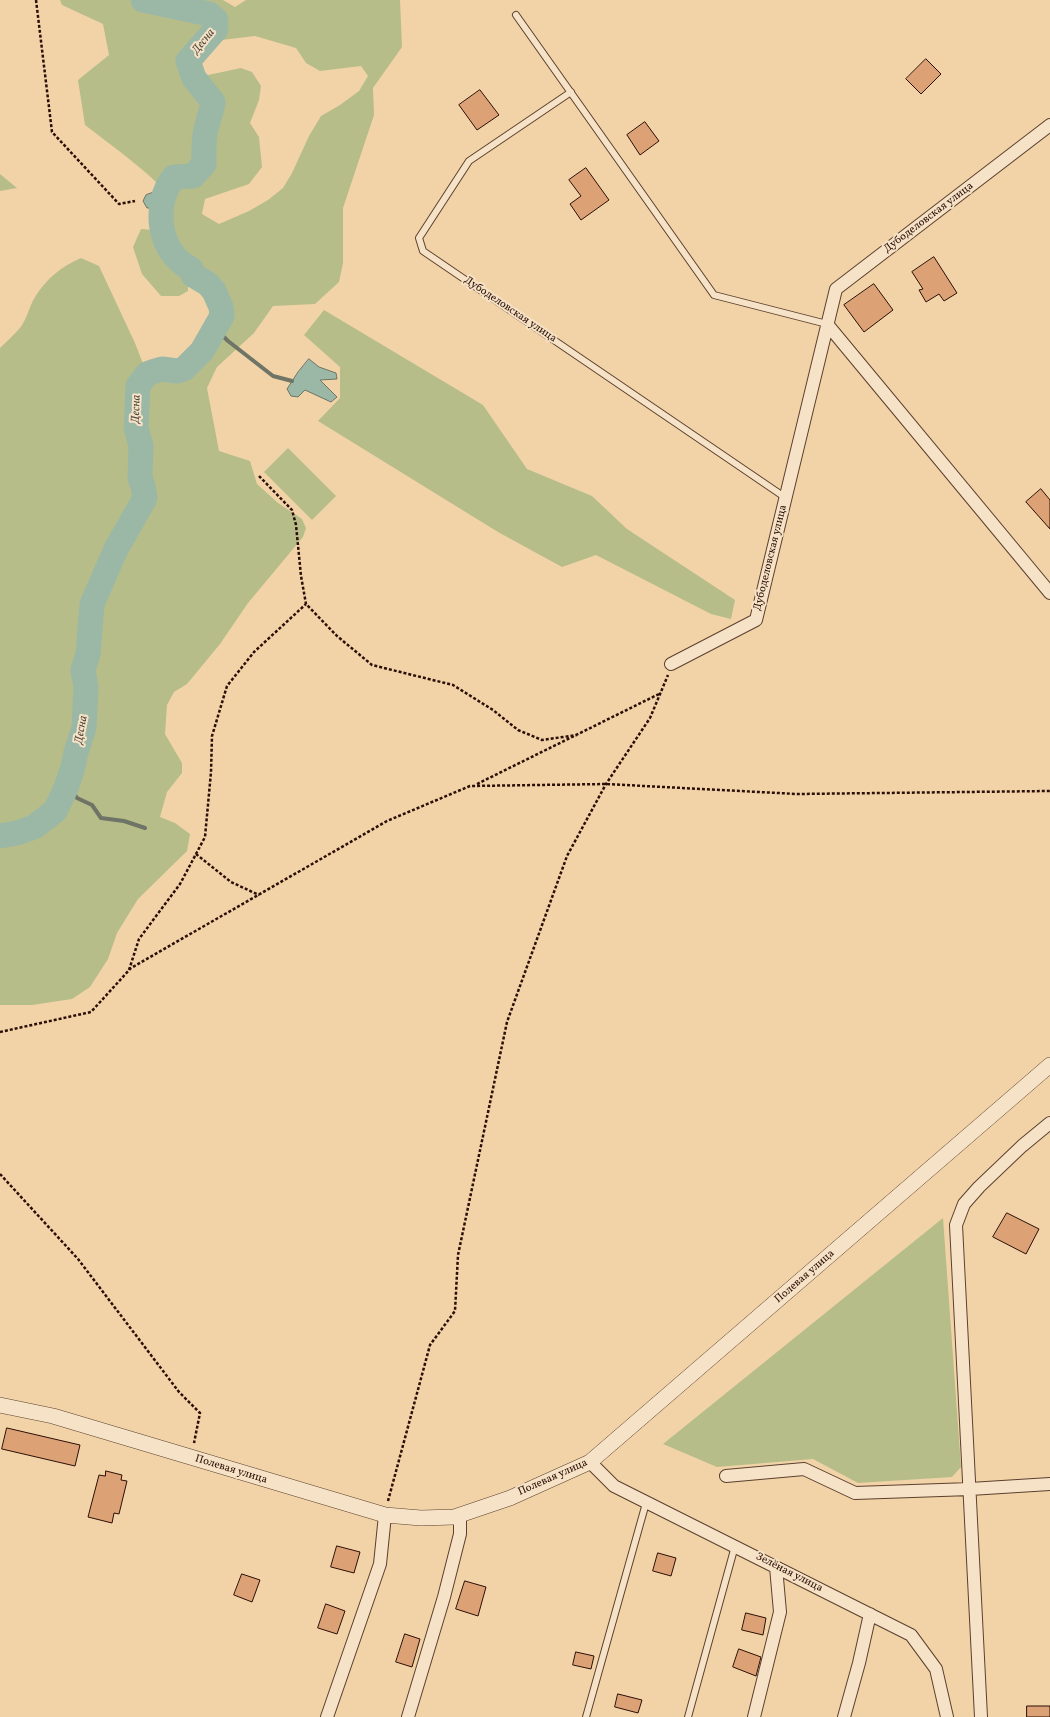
<!DOCTYPE html>
<meta charset="utf-8">
<style>
body{margin:0}
canvas{display:block;background:#f1d3a7}
</style>
<canvas width="1050" height="1717"></canvas>
<script>
const context = document.querySelector('canvas').getContext('2d');
context.lineJoin = 'round';
function fill(path, color) { context.fillStyle = color; context.fill(path, 'evenodd'); }
function strokePath(path, color, width, dash) { context.strokeStyle = color; context.lineWidth = width; context.lineCap = dash ? 'butt' : 'round'; context.setLineDash(dash || []); context.stroke(path); }
function write(font, color, halo, rows, align = 'center') {
  context.font = font + ' Vollkorn,serif'; context.lineWidth = 4; context.setLineDash([]); context.textBaseline = 'middle'; context.strokeStyle = halo; context.fillStyle = color; for (const [text, x, y, turn = 0] of rows) {
    context.save(); context.translate(x, y); context.rotate((+turn || 0) * Math.PI / 180); context.textAlign = isNaN(turn) ? turn : align; if (halo) context.strokeText(text, 0, 0); context.fillText(text, 0, 0); context.restore();
  }
}
const green = new Path2D(`
 M60,0H223L235,7L246,0H400L402,47L373,88L374,115L343,208V263L339,282L315,304L273,306L254,333L217,367L207,388L219,451L250,461L257,484L278,503L302,519L306,528L303,537L248,603L220,644L187,684L174,692L167,705L165,734L182,763V773L167,792L160,817L175,823L190,834L187,851L138,899L117,933L108,959L90,987L72,999L32,1005H0V348C7,341 14,335 20,328C27,319 29,307 35,297C46,279 62,266 81,258L99,266L135,343L147,374C152,372 156,370 161,369C169,369 175,372 183,369C193,365 220,326 222,316C223,308 218,299 214,293C209,282 195,280 191,269C176,262 165,244 161,228C158,216 162,202 165,191C141,166 112,146 85,125L78,80L109,55L103,24L62,5ZM255,36L296,48L306,63L320,71L361,66L368,76L359,91L340,105L321,116L309,136L292,173L283,188L268,200L249,211L219,224L202,214L205,199L249,184L262,167L259,137L250,123L259,100L261,86L252,72L241,68L194,78L188,61L205,42Z
 M0,174L17,188L0,191Z
 M141,229L154,230L170,261L188,273V291L179,296H161L142,274L133,247Z
 M324,310L483,405L527,469L592,496L627,529L735,600L731,619L711,614L596,555L562,567L498,532L318,421L340,398V367L304,335Z
 M288,448L336,496L312,520L264,472Z
 M943,1218L961,1467L952,1477L858,1483L813,1459L717,1467L663,1444Z`);
const water = new Path2D(`
 M157,191H165L161,208H147L143,201L146,195Z
 M309,359L319,367L336,373L337,379L320,380L337,397L331,402L305,390L298,397L291,396L287,389L298,372Z`);
const stream = new Path2D(`
 M215,328L228,341L273,376L292,381
 M67,783L77,798L92,805L101,818L124,821L145,828`);
const river = new Path2D(`
 M0,836L17,833L34,827L55,811L66,788L73,767L76,752L84,728L86,687L83,670L88,654L92,604L116,549L145,498L143,486L140,478L141,446L136,428L138,386L147,374L155,371L162,369L177,371L184,369L202,351L222,316L221,307L214,291L208,284L193,275L191,269C158,253 152,204 174,177L193,176L204,164C204,153 203,141 206,129C208,120 212,111 213,102L194,78L188,61L216,29V20L209,14L143,0`);
const building = new Path2D(`
 M926,59L941,74L921,94L906,79Z
 M480,90L499,115L477,130L459,105Z
 M645,122L659,141L640,155L627,135Z
 M586,168L609,200L581,220L570,204L581,196L569,180Z
 M934,257L957,293L944,301L939,294L926,302L919,290L923,289L912,272Z
 M874,284L893,310L864,332L844,305Z
 M1041,489L1050,500V529L1026,502Z
 M1007,1213L1039,1229L1026,1254L993,1237Z
 M7,1428L80,1445L75,1466L2,1449Z
 M106,1471L122,1475L121,1480L127,1481L119,1514L114,1513L112,1523L88,1517L99,1475L105,1476Z
 M337,1546L360,1552L354,1573L331,1567Z
 M658,1553L676,1558L671,1576L653,1571Z
 M242,1574L260,1580L252,1602L234,1595Z
 M465,1581L486,1587L478,1616L456,1609Z
 M326,1604L345,1611L337,1634L318,1628Z
 M746,1613L766,1618L763,1635L742,1630Z
 M405,1634L420,1639L412,1667L396,1662Z
 M739,1649L761,1657L756,1676L733,1667Z
 M576,1652L594,1656L591,1669L573,1665Z
 M618,1694L642,1700L638,1713L615,1707Z
 M1027,1706H1050V1717H1027Z`);
const path = new Path2D(`
 M36,0L52,132L119,204L135,201
 M259,476L292,510L296,525L301,576L306,604L337,636L372,665L453,685L493,710L518,730L542,740L577,735
 M477,784L661,693
 M196,854L231,882L259,895
 M129,970L139,939L180,884L205,837L211,772L212,736L227,686L254,652L306,604
 M0,1032L91,1012L131,968L387,821L470,786L606,784L797,794L1050,791
 M0,1174L78,1259L179,1392L200,1413L194,1443
 M388,1501L430,1345L455,1311L458,1255L507,1022L567,856L606,784L650,718L668,675`);
const service = new Path2D(`
 M516,15L714,295L827,324
 M571,92L469,161L419,238L423,251L786,498
 M586,1717L646,1503
 M688,1717L735,1546`);
const minor = new Path2D(`
 M827,324L1050,593
 M671,664L756,620L836,289L1050,125
 M590,1462L614,1486L911,1635L936,1669L947,1717
 M726,1476L804,1469L855,1493L970,1489L1050,1484
 M327,1717L380,1564L385,1515
 M408,1717L444,1597L460,1534V1515
 M754,1717L780,1612L776,1567
 M844,1717L859,1663L870,1614
 M981,1717L956,1225L964,1204L979,1187L1022,1146L1050,1123`);
const tertiary = new Path2D(`
 M0,1405L53,1416L385,1515L421,1518L454,1517L510,1498L590,1462L1050,1065`);
const streetNames = [
 ["Дубоделовская улица",929,218,-37],
 ["Дубоделовская улица",510,310,34],
 ["Дубоделовская улица",771,558,-76],
 ["Полевая улица",805,1277,-41],
 ["Полевая улица",231,1470,17],
 ["Полевая улица",553,1478,-24],
 ["Зелёная улица",789,1573,27]
];
const waterNames = [
 ["Десна",204,42,-51],
 ["Десна",137,409,-88],
 ["Десна",82,730,-80]
];
fill(green, '#b7bd89');
fill(water, '#9bb8a6');
strokePath(water, '#6e7466', 1);
strokePath(stream, '#6e7466', 4);
strokePath(river, '#9bb8a6', 25);
fill(building, '#dca175');
strokePath(building, '#2b0f06', 1);
strokePath(service, '#5c402e', 8);
strokePath(minor, '#5c402e', 14);
strokePath(tertiary, '#5c402e', 16);
strokePath(path, '#2b0f06', 2.5, [3, 2]);
strokePath(service, '#f6e2c6', 6);
strokePath(minor, '#f6e2c6', 12);
strokePath(tertiary, '#f6e2c6', 15);
write('11px', '#2b0f06', '#f6e2c6', streetNames);
write('italic 12px', '#524a3e', '#f6e2c6', waterNames);
</script>
